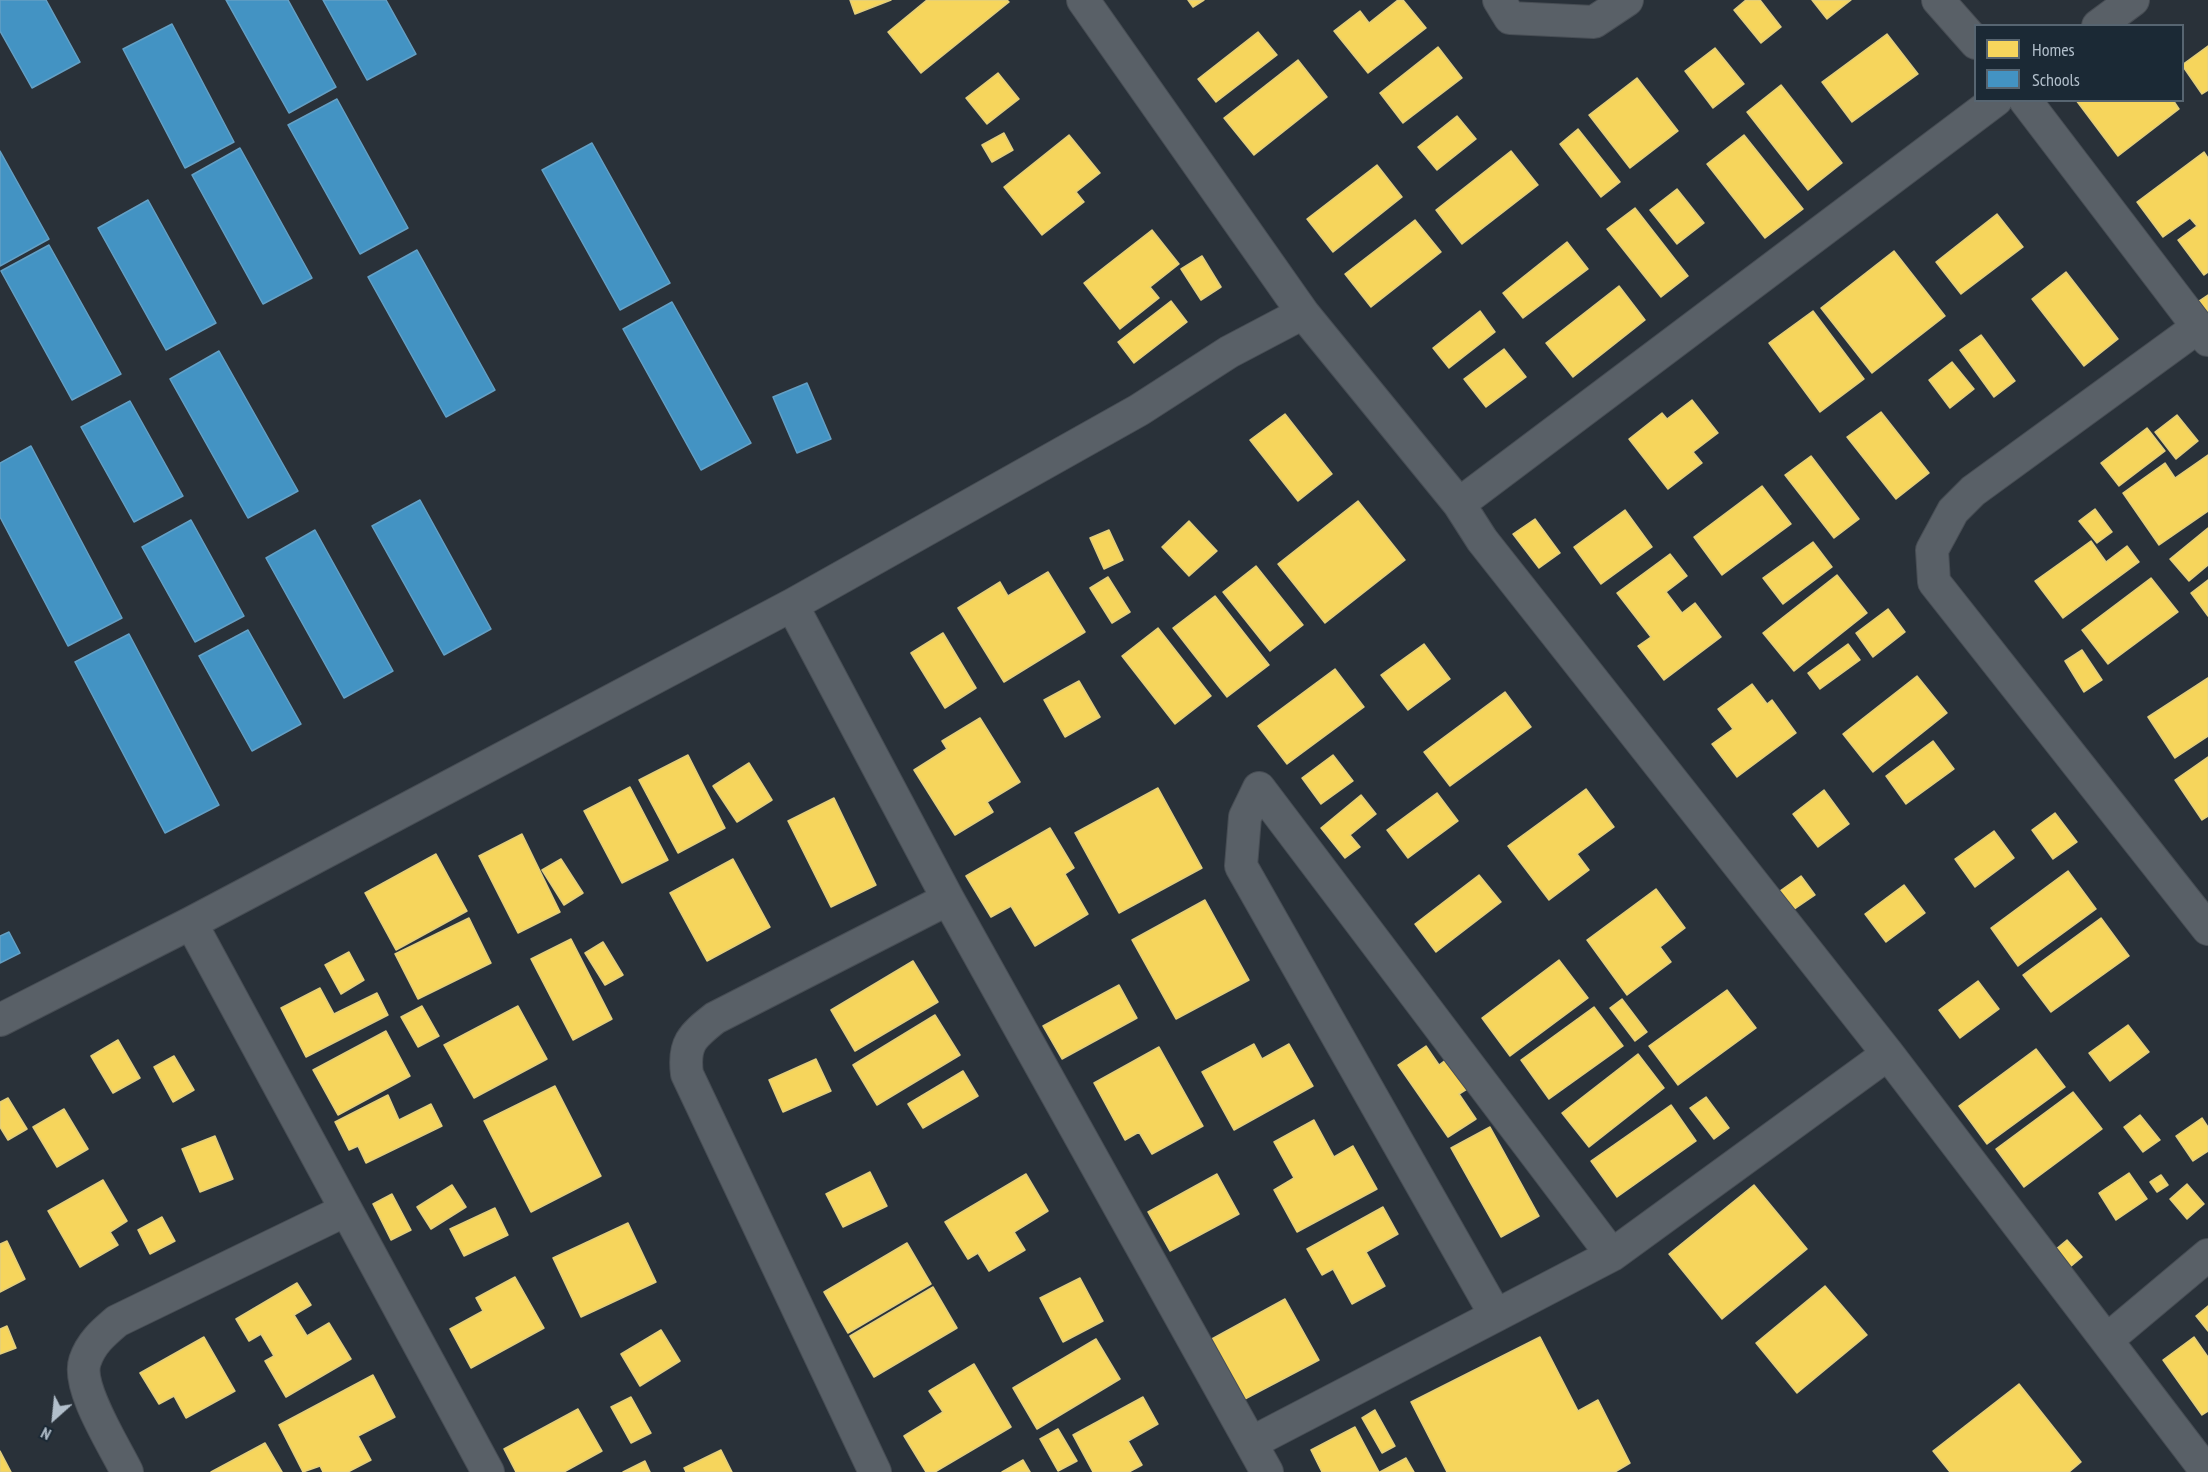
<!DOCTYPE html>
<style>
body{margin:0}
#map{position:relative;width:2208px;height:1472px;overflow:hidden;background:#293139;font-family:"PT Sans Narrow",sans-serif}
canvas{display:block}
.legend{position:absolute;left:1974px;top:24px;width:210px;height:78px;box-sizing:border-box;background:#1b2935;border:2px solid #576571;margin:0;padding:8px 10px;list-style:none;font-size:18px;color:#b2bfcb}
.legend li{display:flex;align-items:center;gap:12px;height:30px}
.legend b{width:30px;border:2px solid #576571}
.north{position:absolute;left:24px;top:1388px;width:60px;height:60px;-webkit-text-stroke:4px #1b2935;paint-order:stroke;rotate:207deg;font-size:16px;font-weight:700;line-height:24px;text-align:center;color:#b2bfcb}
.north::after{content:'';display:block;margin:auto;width:21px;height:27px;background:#b2bfcb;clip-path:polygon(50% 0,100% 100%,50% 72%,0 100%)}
</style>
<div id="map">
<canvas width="2208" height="1472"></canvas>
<ul class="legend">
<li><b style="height:16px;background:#f6d55c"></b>Homes</li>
<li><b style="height:16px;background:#4393c3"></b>Schools</li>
</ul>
<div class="north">N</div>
</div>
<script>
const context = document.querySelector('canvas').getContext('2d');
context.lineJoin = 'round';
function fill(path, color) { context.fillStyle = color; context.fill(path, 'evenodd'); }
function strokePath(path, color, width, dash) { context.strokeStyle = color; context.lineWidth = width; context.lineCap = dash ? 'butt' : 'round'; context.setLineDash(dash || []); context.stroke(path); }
const homes = new Path2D(`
 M850,0H891L855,14Z
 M927,0H1007L1009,2L921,73L888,32Z
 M1188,0H1204L1193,7Z
 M1398,0H1403L1426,28L1368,73L1334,31L1360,11L1369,23Z
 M1746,0H1760L1781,27L1761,43L1734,10Z
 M1812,0H1851L1827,19Z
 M1258,32L1277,55L1216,102L1198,79Z
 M1887,34L1918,74L1852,122L1822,82Z
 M2208,46V90L2202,94L2182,65Z
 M1438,47L1462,78L1403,123L1380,93Z
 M1715,48L1744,84L1713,108L1685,71Z
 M1298,60L1327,97L1254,155L1224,118Z
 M998,73L1019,99L987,124L966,98Z
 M1637,78L1678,131L1630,168L1589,115Z
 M1781,85L1842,163L1808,190L1747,112Z
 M2076,100H2173L2179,109L2118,156Z
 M1457,116L1476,139L1437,170L1418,147Z
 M1578,129L1620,182L1601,197L1560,144Z
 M1004,133L1013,150L992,162L982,145Z
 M1069,135L1100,173L1076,192L1084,202L1042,235L1004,187Z
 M1744,135L1803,209L1765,238L1707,164Z
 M1511,151L1538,185L1462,244L1436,210Z
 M2204,152L2208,158V272L2204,275L2178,240L2197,226L2190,218L2163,237L2137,202Z
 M1377,165L1402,197L1333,252L1307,219Z
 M1677,189L1704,223L1677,244L1650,210Z
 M1635,208L1688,276L1661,297L1607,229Z
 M1997,214L2023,247L1961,294L1936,262Z
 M1415,220L1441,252L1371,307L1345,274Z
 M1152,230L1179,264L1150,287L1159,298L1120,329L1084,283Z
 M1567,242L1588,269L1523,318L1503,293Z
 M1894,251L1945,316L1872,373L1821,308Z
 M1202,256L1221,287L1201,300L1181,269Z
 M2066,272L2118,339L2084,366L2032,299Z
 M1619,286L1645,320L1573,377L1546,343Z
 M2208,295V314L2199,301Z
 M1171,301L1187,322L1134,363L1118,342Z
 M1480,311L1495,332L1449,368L1433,348Z
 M1813,311L1864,379L1820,412L1769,343Z
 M1981,335L2015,381L1994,397L1960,350Z
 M1504,349L1526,377L1486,407L1464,379Z
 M1952,362L1974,389L1950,408L1929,380Z
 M1692,400L1718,433L1693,452L1702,463L1668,489L1629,439L1662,413L1667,419Z
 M1881,412L1929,473L1896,499L1847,437Z
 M1285,414L1332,474L1298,501L1250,440Z
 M2177,415L2198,441L2176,459L2155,432Z
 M2147,428L2165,451L2119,486L2101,463Z
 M2208,455V511L2159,545L2123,493L2165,463L2175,478Z
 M1811,456L1859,519L1834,538L1785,475Z
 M1762,486L1791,524L1722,575L1694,537Z
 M1358,501L1405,560L1325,623L1278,564Z
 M2095,509L2112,532L2097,543L2079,521Z
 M1625,510L1652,547L1601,584L1574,547Z
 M1535,519L1560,553L1539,568L1513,534Z
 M1189,521L1217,551L1189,576L1162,547Z
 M2208,528V565L2189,581L2170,559Z
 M1109,530L1123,560L1104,569L1090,538Z
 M2091,541L2106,562L2127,546L2139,562L2063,618L2035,581Z
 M1813,542L1832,567L1783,604L1763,578Z
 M1670,554L1687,576L1666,592L1682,613L1695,603L1721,637L1664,680L1638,646L1651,637L1617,593Z
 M1256,566L1303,625L1270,651L1223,592Z
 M1048,572L1085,632L1004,682L958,608L1000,582L1008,596Z
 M1837,575L1867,613L1794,671L1763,633Z
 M1108,577L1130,612L1112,623L1090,588Z
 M2151,578L2178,612L2108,664L2082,630Z
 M2208,580V616L2191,593Z
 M1215,596L1269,665L1227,697L1173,628Z
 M1888,609L1905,632L1873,657L1856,633Z
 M1158,628L1211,696L1175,724L1122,656Z
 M943,633L976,688L945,708L911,653Z
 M1424,644L1450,679L1408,710L1381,675Z
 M1848,644L1860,660L1820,689L1808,673Z
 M2082,650L2102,680L2084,692L2065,661Z
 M1335,669L1364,707L1287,764L1258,726Z
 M1917,676L1947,713L1873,772L1843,734Z
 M2208,678V736L2175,758L2148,717Z
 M1079,681L1100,717L1065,737L1044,700Z
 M1752,684L1767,704L1772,700L1796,733L1737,777L1712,744L1733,729L1718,709Z
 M1505,692L1531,727L1450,786L1424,752Z
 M980,718L1020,782L987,802L993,812L955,835L914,770L947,749L942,741Z
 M1933,741L1954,769L1906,804L1886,776Z
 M688,755L725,828L678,853L639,780Z
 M1333,755L1353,781L1321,804L1302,778Z
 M2208,757V816L2202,820L2175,780Z
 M749,763L772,800L737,822L713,786Z
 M630,787L668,860L622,883L584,811Z
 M1158,788L1202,868L1119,913L1075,833Z
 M1586,789L1614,827L1577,854L1589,870L1549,900L1508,846Z
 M1824,790L1849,824L1818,847L1793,814Z
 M1437,793L1458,821L1408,858L1387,830Z
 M1361,795L1376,814L1350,835L1360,847L1345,858L1321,828Z
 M834,798L876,885L831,907L788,821Z
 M2055,813L2077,842L2053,859L2032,830Z
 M1050,828L1074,868L1065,874L1088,914L1035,946L1011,906L991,917L966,876Z
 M1994,831L2014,858L1975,887L1955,859Z
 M522,834L560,912L518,933L479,856Z
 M436,854L467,911L396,950L365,893Z
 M561,859L583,893L564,905L542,870Z
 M733,859L770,927L707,961L670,893Z
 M2068,871L2096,909L2018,966L1991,928Z
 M1479,875L1501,902L1436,952L1415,924Z
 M1801,876L1815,895L1793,910L1780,891Z
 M1904,885L1925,913L1886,942L1865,914Z
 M1656,889L1685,928L1660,947L1671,962L1627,995L1587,940Z
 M1205,900L1249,980L1176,1019L1132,940Z
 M469,918L491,963L418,999L395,954Z
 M2101,918L2129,956L2051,1012L2023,975Z
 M571,939L612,1019L573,1040L531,959Z
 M603,942L623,975L605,985L585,953Z
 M349,952L364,980L341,994L325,965Z
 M1559,960L1588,998L1510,1056L1482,1018Z
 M913,961L938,1002L855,1051L831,1010Z
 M1978,981L1999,1009L1960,1038L1939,1010Z
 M1119,985L1137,1018L1062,1059L1043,1026Z
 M320,988L334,1014L377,993L388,1015L306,1057L281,1008Z
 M1727,990L1756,1028L1678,1085L1649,1046Z
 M1622,999L1647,1032L1635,1041L1610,1008Z
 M422,1006L439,1036L418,1047L401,1017Z
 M518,1006L547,1059L474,1098L444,1045Z
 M1594,1007L1623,1046L1549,1099L1521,1060Z
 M935,1015L960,1055L877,1105L853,1065Z
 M2128,1025L2149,1052L2110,1081L2089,1053Z
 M386,1031L410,1076L338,1115L313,1070Z
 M118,1040L140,1078L113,1093L91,1056Z
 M1254,1044L1262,1059L1289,1044L1313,1086L1234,1130L1202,1072Z
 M1426,1046L1439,1065L1447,1059L1467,1089L1459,1094L1476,1119L1448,1137L1398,1065Z
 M1159,1047L1203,1126L1152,1154L1139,1132L1125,1140L1094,1083Z
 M2036,1049L2065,1087L1987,1144L1959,1106Z
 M1638,1054L1664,1088L1589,1147L1562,1113Z
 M174,1056L194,1090L173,1102L154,1067Z
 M816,1059L831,1091L783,1112L769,1080Z
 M963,1071L978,1096L923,1128L908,1104Z
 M555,1086L601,1176L531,1212L484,1121Z
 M2073,1092L2102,1129L2024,1187L1996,1149Z
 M388,1095L399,1120L431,1104L442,1126L366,1163L358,1146L349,1150L335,1122Z
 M1706,1097L1729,1128L1714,1139L1690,1108Z
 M8,1098L27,1129L8,1140L0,1127V1102Z
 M1671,1105L1696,1141L1617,1197L1591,1161Z
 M64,1109L88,1149L57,1167L33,1127Z
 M2140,1115L2160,1140L2143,1152L2124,1127Z
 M2202,1118L2208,1127V1151L2193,1161L2176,1136Z
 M1314,1120L1334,1157L1353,1146L1377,1189L1297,1232L1274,1190L1294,1178L1274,1142Z
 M1490,1127L1539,1216L1501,1237L1451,1148Z
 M215,1136L233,1179L200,1192L182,1149Z
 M870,1172L887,1206L843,1227L826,1194Z
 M2129,1173L2147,1199L2116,1220L2099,1193Z
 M1026,1174L1048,1211L1014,1232L1025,1250L989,1271L978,1253L968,1259L945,1222Z
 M1217,1174L1239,1214L1170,1251L1148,1212Z
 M2161,1175L2168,1185L2157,1192L2150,1182Z
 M103,1180L127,1221L110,1232L118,1245L80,1267L48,1211Z
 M2187,1184L2204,1204L2187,1219L2170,1199Z
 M452,1185L466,1207L431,1229L417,1207Z
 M1754,1185L1807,1249L1722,1319L1669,1254Z
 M392,1194L411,1230L391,1240L373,1204Z
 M1383,1207L1398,1234L1366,1252L1385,1286L1352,1304L1333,1269L1322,1275L1307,1249Z
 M495,1208L508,1235L464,1256L450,1229Z
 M162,1217L175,1241L150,1254L138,1230Z
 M628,1223L656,1282L581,1317L553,1258Z
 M2067,1240L2082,1257L2070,1267L2055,1250Z
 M7,1241L25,1279L0,1292V1244Z
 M907,1243L931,1284L848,1333L824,1292Z
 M515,1277L544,1328L471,1368L450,1329L483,1311L476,1298Z
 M1080,1278L1103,1321L1063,1342L1040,1298Z
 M297,1283L311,1305L294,1315L307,1336L329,1323L351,1359L286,1397L265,1361L274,1356L261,1334L249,1341L236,1319Z
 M1825,1286L1867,1335L1797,1393L1756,1343Z
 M933,1287L957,1328L874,1377L850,1336Z
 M1285,1299L1319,1360L1243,1400L1210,1340Z
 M2208,1306V1331L2196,1316Z
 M7,1326L16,1348L0,1354V1329Z
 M661,1330L680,1361L640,1386L621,1354Z
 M204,1337L235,1391L186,1418L174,1396L159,1404L140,1373Z
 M1540,1337L1578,1411L1598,1400L1630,1463L1615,1472H1447L1411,1402Z
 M2194,1337L2208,1357V1411L2202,1415L2163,1360Z
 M1096,1339L1120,1379L1037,1429L1013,1388Z
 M974,1364L1011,1427L935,1472H926L904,1436L943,1412L929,1391Z
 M373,1375L395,1417L358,1436L371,1460L348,1472H323L320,1466L303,1472L279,1425Z
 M2019,1384L2081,1462L2069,1472H1950L1933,1451Z
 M631,1397L651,1433L631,1443L611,1407Z
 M1143,1397L1158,1424L1128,1441L1142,1465L1129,1472H1093L1073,1435Z
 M578,1409L602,1451L564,1472H516L504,1449Z
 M1375,1410L1395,1446L1382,1453L1362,1418Z
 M1355,1427L1379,1472H1322L1311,1450Z
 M1058,1429L1077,1461L1058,1471L1040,1439Z
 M265,1443L282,1472H211Z
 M721,1450L732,1472H686L684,1468Z
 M0,1451L11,1472H0Z
 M1406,1458L1414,1472H1380Z
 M1023,1460L1030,1472H1002Z
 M645,1461L650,1472H623Z`);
const schools = new Path2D(`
 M0,0H46L80,62L32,88L0,31Z
 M226,0H288L336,87L289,113Z
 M323,0H386L416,54L367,80Z
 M172,24L234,142L185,168L123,49Z
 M337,99L408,228L360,254L288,125Z
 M592,143L670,283L620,310L542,170Z
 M240,148L312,278L263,304L192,175Z
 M0,151L49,239L0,266Z
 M148,200L216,323L166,350L98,228Z
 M49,245L121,374L72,400L1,271Z
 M417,250L495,390L446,417L368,277Z
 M672,302L751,443L701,470L623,329Z
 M219,351L298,491L248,518L170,379Z
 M807,383L831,439L797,453L773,397Z
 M130,401L183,496L134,522L81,427Z
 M31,446L122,618L68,646L0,517V463Z
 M420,500L491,629L444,655L372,526Z
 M191,520L244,616L195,642L142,547Z
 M315,530L393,671L344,698L266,558Z
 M248,630L301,724L252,751L199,656Z
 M129,634L219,805L165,833L75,662Z
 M9,932L20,953L0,963V936Z`);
const street = new Path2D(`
 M1083,0L1303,313L1459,504L1482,540L1888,1054L2207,1472
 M1499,0L1510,18L1594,22L1627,0
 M1938,0L1976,43
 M2098,26L2133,0
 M2025,100L2208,340
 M2198,327L1973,491L1953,511L1932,550L1934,582L2208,929
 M1459,504L1996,100
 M792,605L948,899L1267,1472
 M191,923L488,1472
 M0,1020L191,923L792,605L1139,410L1229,352L1303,313
 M1495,1314L1241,866L1245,817L1259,788L1612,1255
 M2108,1339L2208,1255
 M1251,1443L1612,1255L1888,1054
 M127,1472C115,1447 76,1387 85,1361C91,1343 103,1333 117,1321L346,1210
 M875,1472L687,1074C683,1044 692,1036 715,1018L948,899`);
fill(homes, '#f6d55c');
strokePath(homes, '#e2ce7d', 1.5);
fill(schools, '#4393c3');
strokePath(schools, '#64a0c5', 1.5);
strokePath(street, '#474d54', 34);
strokePath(street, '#596067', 32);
</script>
